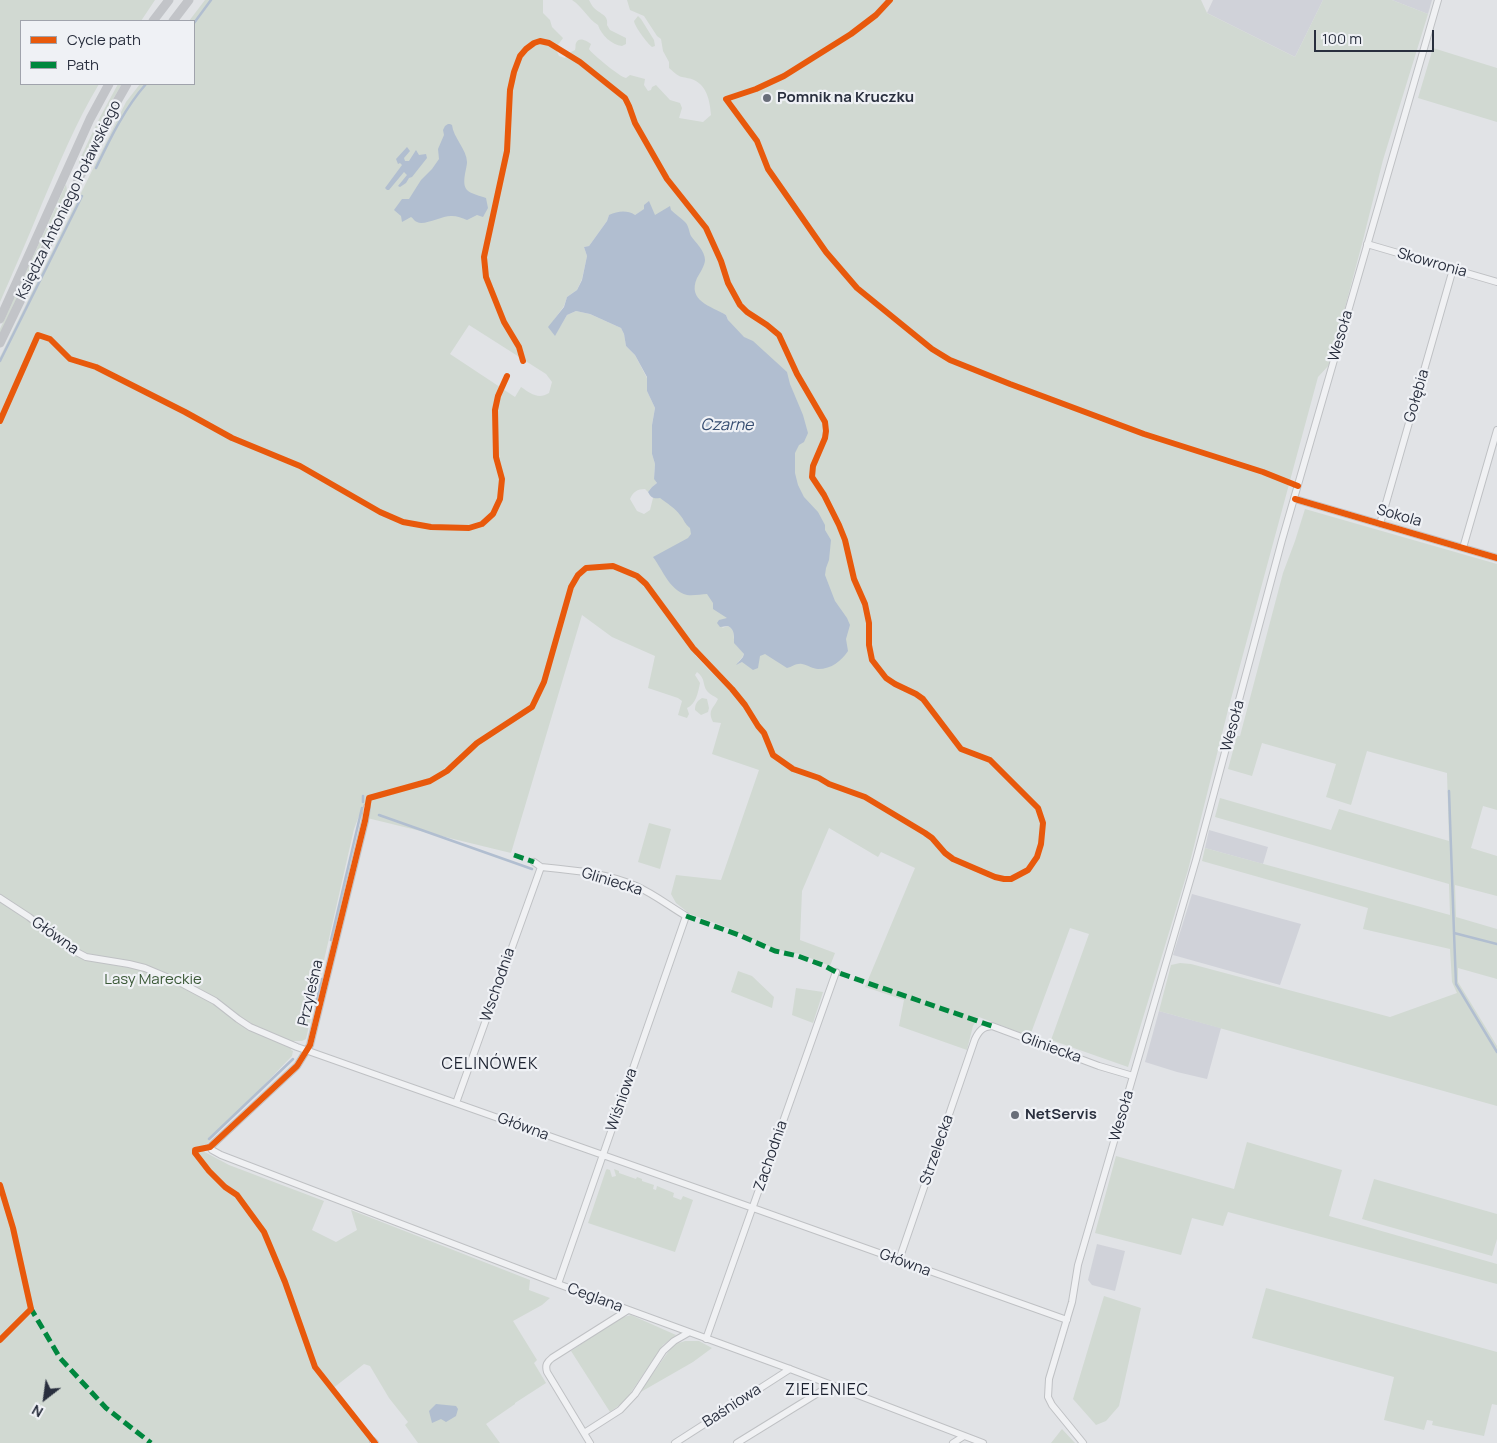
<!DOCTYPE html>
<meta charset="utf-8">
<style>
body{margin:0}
#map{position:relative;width:1497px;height:1443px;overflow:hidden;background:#e1e3e6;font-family:Manrope,sans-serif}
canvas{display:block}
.legend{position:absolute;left:20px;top:20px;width:175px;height:65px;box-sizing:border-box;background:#eff1f5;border:1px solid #a0a3ac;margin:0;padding:6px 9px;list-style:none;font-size:15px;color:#292f3e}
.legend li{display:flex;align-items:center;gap:10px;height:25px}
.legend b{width:25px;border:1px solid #a0a3ac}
.north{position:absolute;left:20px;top:1373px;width:50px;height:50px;-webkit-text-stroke:4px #eff1f5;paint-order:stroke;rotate:210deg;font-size:14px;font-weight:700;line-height:20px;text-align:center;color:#292f3e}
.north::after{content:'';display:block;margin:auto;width:18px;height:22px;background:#292f3e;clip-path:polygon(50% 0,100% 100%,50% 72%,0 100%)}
.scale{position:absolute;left:1314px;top:30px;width:120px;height:22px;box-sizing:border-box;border:2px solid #292f3e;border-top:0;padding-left:6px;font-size:15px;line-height:18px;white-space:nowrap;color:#292f3e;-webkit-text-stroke:4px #eff1f5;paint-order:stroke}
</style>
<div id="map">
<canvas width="1497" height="1443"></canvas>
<ul class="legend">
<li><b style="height:6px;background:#e8590c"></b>Cycle path</li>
<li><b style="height:6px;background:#00873e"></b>Path</li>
</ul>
<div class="north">N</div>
<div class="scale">100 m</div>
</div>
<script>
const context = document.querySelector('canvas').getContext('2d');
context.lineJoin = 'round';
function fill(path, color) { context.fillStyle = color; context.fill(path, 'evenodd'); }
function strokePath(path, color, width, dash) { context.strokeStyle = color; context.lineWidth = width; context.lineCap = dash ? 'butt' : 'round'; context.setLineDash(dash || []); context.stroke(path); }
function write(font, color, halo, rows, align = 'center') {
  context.font = font + ' Manrope,sans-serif'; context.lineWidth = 4.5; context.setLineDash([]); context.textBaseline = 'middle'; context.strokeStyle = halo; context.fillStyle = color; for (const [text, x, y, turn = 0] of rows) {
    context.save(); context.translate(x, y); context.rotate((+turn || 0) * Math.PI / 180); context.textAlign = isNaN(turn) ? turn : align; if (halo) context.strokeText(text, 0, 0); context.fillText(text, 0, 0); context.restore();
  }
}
const built = new Path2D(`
 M1213,0H1323L1295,57L1207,13Z
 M1392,0H1432L1428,14Z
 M1209,830L1268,847L1263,864L1205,848Z
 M1192,894L1301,924L1280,985L1173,955Z
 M1159,1011L1221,1028L1207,1079L1177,1072L1145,1062Z
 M1097,1244L1125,1251L1115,1291L1092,1285L1088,1280Z`);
const green = new Path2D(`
 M0,0H155L141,21H21V84H99C76,122 59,164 41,206C28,238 14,270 0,302Z
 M205,0H543V13L550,20L552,27L563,38C558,46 554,45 559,56L565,58L569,53L575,50C576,47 575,45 576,43C579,36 587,41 591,44L589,49C592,54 620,77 626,78L630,75L645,79L644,85L648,91L651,90L652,87L656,85L670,100L680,103L682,108L679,118L703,122L711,115C710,101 707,86 694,80C690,78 686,78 682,77C677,76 673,71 669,68V62L663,51L661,39L657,36L644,16L630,10L627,0H1201L1207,13L1295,57L1323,0H1392L1428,14L1383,160L1363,240L1330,364L1318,377L1228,710L1188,870L1128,1067L1051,1040L1089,934L1070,928L1031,1033L1026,1035L979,1017L973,1026L967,1050L899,1026L904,1000L865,987L915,868L881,852L878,857L829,828L802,891L800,940L835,953L830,966L800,954L783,951L760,943L729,928L690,914L676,903L671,894L676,875L721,880L759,770L712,754L721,723L713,722C707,710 714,708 718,699C715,696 710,695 707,691C702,684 706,679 697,672L695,675L700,683C698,693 696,704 687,708L689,714L687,718L678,715L682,701L678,698L648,688L655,656L612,637L582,615L511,853L359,816L354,829L306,1039L302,1041H294L291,1050L293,1051L292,1056L201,1150L229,1165L324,1201L312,1230L336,1242L357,1230L351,1210L530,1280L529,1290L550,1298L542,1305L513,1321L537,1360L534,1363L546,1383L515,1403V1404L486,1424L500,1443H418L405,1425L408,1422L389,1398L370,1366L364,1364L332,1389L373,1441L371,1443H0V357L126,102L140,84H194V21H189ZM645,209L713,326L720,312L726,315L809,513L745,660L738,664C738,660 743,658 744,654C742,650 738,648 736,644C731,637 738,632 728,626L722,628L729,617L688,509L656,495L653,498L650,510L644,514L637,511L630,499C633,492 637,489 645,489L648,492L652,487L657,483L654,478L655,464L652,454V425L655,408L647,391V378L635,355L626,346L624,334L621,328L590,314L576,311L567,315L555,335L554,320L564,306L567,297L577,290L582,279L587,256L584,247L589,246L607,221L609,215H635ZM469,325L546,374L552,382L549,393C538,400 530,393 521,387L515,397L450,354ZM698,651L733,687L731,691L707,668L695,655Z
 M572,0H589C590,2 592,6 594,8C600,14 609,15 607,25L610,30L626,38V44L622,46C612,45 601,35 598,25C587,18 583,7 572,0Z
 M638,16L641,19L654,40L655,46L652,47C647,43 635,27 634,21Z
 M1433,48L1497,68V122L1418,98Z
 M118,84H122L106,111L82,161L79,164V161L99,119Z
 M66,184L67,191L62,202L30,268L0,338V329Z
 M1305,509L1497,564V810L1483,806L1471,848L1497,856V896L1455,885L1456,917L1497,929V979L1458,968V982L1497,1046V1106L1159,1011L1171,965L1180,963L1191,964L1390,1017L1457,993L1452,982L1450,949L1363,929L1368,908L1202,861L1205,848L1450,915L1449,884L1215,817L1220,798L1331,830L1339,809L1449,841L1447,773L1367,751L1351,805L1326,797L1336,764L1262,743L1252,776L1228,769L1237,736H1240L1283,573L1295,541Z
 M702,698L707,699L709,708L708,712L701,715L695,710C695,704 697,701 702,698Z
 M649,823L671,829L660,869L638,862Z
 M738,971L752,976L774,997L772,1008L731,992Z
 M796,988L823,992L813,1023L792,1015Z
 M1247,1142L1342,1170L1329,1216L1497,1264V1284L1228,1212L1223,1226L1192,1218L1181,1255L1095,1233L1116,1156L1234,1189Z
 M607,1169L610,1170L612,1177L616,1176L614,1169L619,1171V1173L636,1179L637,1177L642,1179V1181L654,1185L653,1189L656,1190L657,1186L674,1193L673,1197L681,1200L683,1196L693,1200L675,1252L588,1223L606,1170Z
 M1374,1179L1497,1214V1239L1492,1256L1362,1219Z
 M1266,1288L1497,1352V1405L1492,1404L1484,1436L1432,1425L1433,1421L1427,1420L1424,1430L1384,1420L1394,1377L1252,1338Z
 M1104,1296L1141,1308L1119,1406L1106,1421L1096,1425L1073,1399Z
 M631,1315L676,1335L663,1345L625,1401L610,1412L571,1351L620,1318Z
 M685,1341H699L712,1348L693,1362L639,1393L673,1345Z
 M1062,1429L1075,1443H1051Z`);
const water = new Path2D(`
 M448,124H450L452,125C453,137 467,150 467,162C467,169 461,183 467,190C471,194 481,196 486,198L488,208L483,217L477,215L467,220C462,218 457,216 452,216C443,215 425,226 417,222C414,221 413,218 411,217L402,222L401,216L394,210L402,199H409L421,180L432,169L439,159L438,149L444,135L443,130L445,126Z
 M407,147L410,151L404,158L405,161H409L416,150L419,155L426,154L427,158L412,177L409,178L406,183L400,187L398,186L407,175L404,172L389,190H387L385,188L402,165L400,163L398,164L396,159Z
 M649,201L655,215L670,206L671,210C675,214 681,218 685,222C689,226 689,232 691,236C696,243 705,251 705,260C705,265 700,273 697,278C687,301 711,306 726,315L728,320L744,337L753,341L787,372L790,384L803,415L808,433L804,442L799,445L795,453V473L798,485L804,497L818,512L825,525V530L831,540L829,560L826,568L825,575L835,601L847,618L850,625L846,639L848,651C841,661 832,669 818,669C813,669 808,665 802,664C796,663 792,667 787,668L765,654L760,656L758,668L753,670L742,662L736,665L743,657L744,654L734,643C734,636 735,630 728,626L720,627L717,623L719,620L727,618L713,609V603L707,594C701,594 694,596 687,595C669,590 663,570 653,557L688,538L691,534L690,528C684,523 685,521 680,515C676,509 667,503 660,498C654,499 651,498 648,492L652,487L657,483L654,479L655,464L652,454V425L655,408L647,391V377L635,355L626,346L624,334L621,328L590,314L576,311L567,315L555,336L548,327L564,307L567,297L577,290L582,280L587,256L584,247L589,246L607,221L609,215C618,211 627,210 635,215L644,209V205Z
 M436,1404L456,1406L458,1409L456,1416L446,1422L441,1419L432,1423L429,1411Z`);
const stream = new Path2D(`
 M194,23L211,0
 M96,168C110,139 124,109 146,84
 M0,361L82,196
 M1449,791L1454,933
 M363,802V796
 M379,815L532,869
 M331,940L362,808
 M1497,944L1454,933L1456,984L1497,1052
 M315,1006L322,979
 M209,1139L293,1059`);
const street = new Path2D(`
 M1367,244L1497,282
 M1295,499L1497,558
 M1380,524L1453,269
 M1463,548L1497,430
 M367,807L365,821L310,1045L297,1066L210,1147L212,1150L221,1155L558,1284L790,1369L983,1443
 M534,862L541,867C572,870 606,873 636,886C654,894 669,906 686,916L558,1284
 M0,898L29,917L69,948L86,957L129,964L145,968L183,984L215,1001L238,1019L250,1027L297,1047L753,1208L1067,1320
 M456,1103L541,867
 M899,1260L975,1039C979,1031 982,1027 992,1026L1099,1066L1133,1076
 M706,1339L836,972
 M584,1433L620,1410L635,1394L663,1351L674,1341L688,1333
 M373,1441L375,1443
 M590,1443L547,1372C545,1365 547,1362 552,1358L628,1310
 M675,1443L790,1369
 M737,1443L831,1385
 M953,1443L964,1436
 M1083,1443L1052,1405L1048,1397L1049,1379L1072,1302L1078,1265L1196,860L1282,540L1438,0`);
const secondary = new Path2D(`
 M153,21L169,0
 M173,21L189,0
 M0,319L90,119L109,84
 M0,343L111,112L127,84`);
const quiet = new Path2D(`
 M514,855L534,862
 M686,916L739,935L775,951L798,956L825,966L836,972L992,1026
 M30,1307L60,1358L106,1408L151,1443`);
const cycleway = new Path2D(`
 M890,0L876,15L851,34L784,76L756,89L726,99L757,141L768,169L826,252L857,288L932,349L950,360L1010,384L1144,434L1263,472L1298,486
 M0,421L38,335L50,339L70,359L96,367L185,412L232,438L300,466L380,512L403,522L431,527L469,528L482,524L493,514L500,499L502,479L496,457L495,410L498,396L507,376
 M1295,499L1497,558
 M0,1185L13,1228L31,1309L0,1340
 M375,1443L315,1367L285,1282L264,1232L237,1195L225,1187L209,1171L195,1153V1150L210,1147L297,1066L310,1045L365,821L369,798L430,781L447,771L477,743L532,707L544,682L571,587L578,575L586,568L613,566L637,576L646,584L693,648L732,689L745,705L758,726L764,733L773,755L793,769L819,778L829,784L865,797L925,833L932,838L945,853L953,859L995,877L1004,879H1011L1028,870L1037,857L1041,844L1043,823L1038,808L990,760L961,749L923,699L916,694L895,684L886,678L872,660L869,645V623L865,604L854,579L845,540L839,525L824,495L812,477L813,466L825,438L826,431L825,422L797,374L779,335L767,325L747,312L740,305L728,283L721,261L706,228L667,179L635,123L629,106L625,98L580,62L549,43L540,41L534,43L526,49L520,56L514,72L510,90L507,151L484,257L486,277L504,322L519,347L523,361`);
const markers = [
 [767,98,5,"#696e79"],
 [1015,1115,5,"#696e79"]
];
const poiNames = [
 ["Pomnik na Kruczku",777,98],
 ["NetServis",1025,1115]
];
const streetNames = [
 ["Księdza Antoniego Poławskiego",69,200,-64],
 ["Skowronia",1432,263,16],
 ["Wesoła",1341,336,-74],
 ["Gołębia",1417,396,-74],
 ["Sokola",1399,516,16],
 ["Wesoła",1233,726,-75],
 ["Gliniecka",612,882,17],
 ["Główna",55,936,35],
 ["Wschodnia",498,985,-71],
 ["Przyleśna",311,993,-77],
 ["Gliniecka",1051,1048,20],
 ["Wiśniowa",622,1100,-71],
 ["Wesoła",1122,1116,-74],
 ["Główna",523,1127,20],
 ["Strzelecka",937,1150,-71],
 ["Zachodnia",771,1156,-71],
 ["Główna",905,1263,20],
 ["Ceglana",595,1298,20],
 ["Baśniowa",732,1406,-33]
];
const parkNames = [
 ["Lasy Mareckie",153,980]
];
const waterNames = [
 ["Czarne",727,426]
];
const neighbourhoodNames = [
 ["CELINÓWEK",490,1065],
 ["ZIELENIEC",827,1391]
];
fill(built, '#d0d2d9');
fill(green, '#d1d9d2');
fill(water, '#b1bed0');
strokePath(stream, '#b1bed0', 2.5);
strokePath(street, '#bfc1c4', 8);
strokePath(street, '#f0f1f3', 6);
strokePath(secondary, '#c2c4c8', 9);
strokePath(quiet, '#00873e', 5, [10, 5]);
strokePath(cycleway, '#e8590c', 6);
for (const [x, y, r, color] of markers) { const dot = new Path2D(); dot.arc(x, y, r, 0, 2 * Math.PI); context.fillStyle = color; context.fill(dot); strokePath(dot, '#eff1f5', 2); }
write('bold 15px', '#292f3e', '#eff1f5', poiNames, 'left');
write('15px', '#292f3e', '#eff1f5', streetNames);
write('15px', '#3b5937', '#eff1f5', parkNames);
write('italic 16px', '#354c70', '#eff1f5', waterNames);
context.letterSpacing = '1px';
write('16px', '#1b212f', '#eff1f5', neighbourhoodNames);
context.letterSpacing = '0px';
</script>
